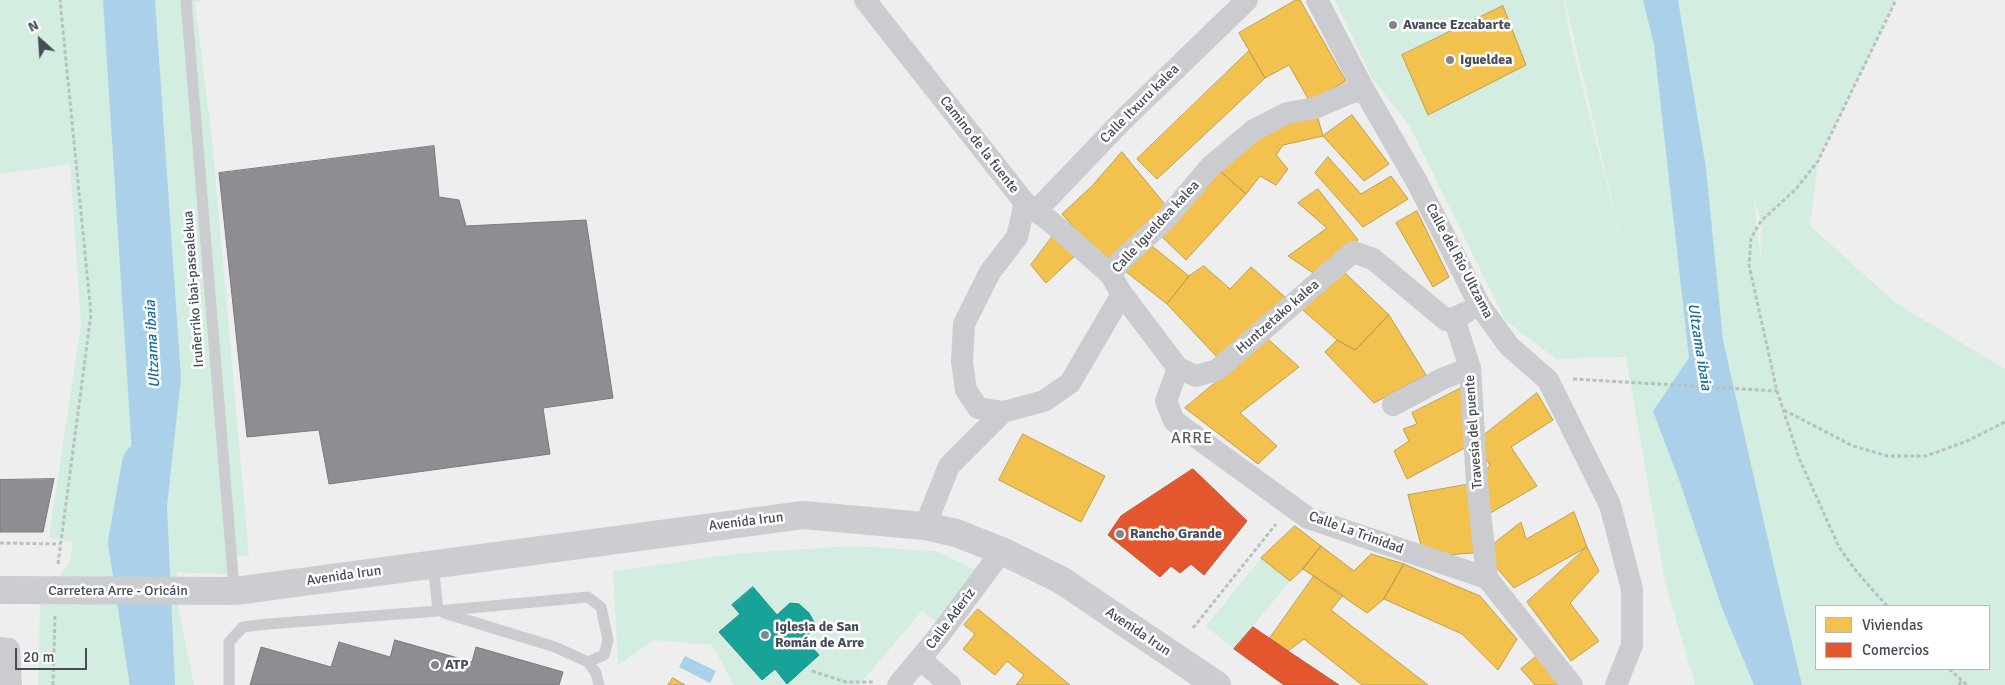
<!DOCTYPE html>
<meta charset="utf-8">
<style>
body{margin:0}
#map{position:relative;width:2005px;height:685px;overflow:hidden;background:#efeeee;font-family:Signika,sans-serif}
canvas{display:block}
.legend{position:absolute;left:1815px;top:605px;width:175px;height:65px;box-sizing:border-box;background:#fff;border:1px solid #b5b8bd;margin:0;padding:6px 9px;list-style:none;font-size:15px;color:#464d59}
.legend li{display:flex;align-items:center;gap:10px;height:25px}
.legend b{width:25px;border:1px solid #b5b8bd}
.north{position:absolute;left:15px;top:15px;width:50px;height:50px;-webkit-text-stroke:4px #fff;paint-order:stroke;rotate:334deg;font-size:14px;font-weight:700;line-height:20px;text-align:center;color:#464d59}
.north::after{content:'';display:block;margin:auto;width:18px;height:22px;background:#464d59;clip-path:polygon(50% 0,100% 100%,50% 72%,0 100%)}
.scale{position:absolute;left:15px;top:648px;width:72px;height:22px;box-sizing:border-box;border:2px solid #464d59;border-top:0;padding-left:6px;font-size:15px;line-height:18px;white-space:nowrap;color:#464d59;-webkit-text-stroke:4px #fff;paint-order:stroke}
</style>
<div id="map">
<canvas width="2005" height="685"></canvas>
<ul class="legend">
<li><b style="height:14px;background:#f2c14e"></b>Viviendas</li>
<li><b style="height:14px;background:#e4572e"></b>Comercios</li>
</ul>
<div class="north">N</div>
<div class="scale">20 m</div>
</div>
<script>
const context = document.querySelector('canvas').getContext('2d');
context.lineJoin = 'round';
function fill(path, color) { context.fillStyle = color; context.fill(path, 'evenodd'); }
function strokePath(path, color, width, dash) { context.strokeStyle = color; context.lineWidth = width; context.lineCap = dash ? 'butt' : 'round'; context.setLineDash(dash || []); context.stroke(path); }
function write(font, color, halo, rows, align = 'center') {
  context.font = font + ' Signika,sans-serif'; context.lineWidth = 5; context.setLineDash([]); context.textBaseline = 'middle'; context.strokeStyle = halo; context.fillStyle = color; for (const [text, x, y, turn = 0] of rows) {
    context.save(); context.translate(x, y); context.rotate((+turn || 0) * Math.PI / 180); context.textAlign = isNaN(turn) ? turn : align; if (halo) context.strokeText(text, 0, 0); context.fillText(text, 0, 0); context.restore();
  }
}
const green = new Path2D(`
 M0,0H205L195,2L212,138L249,556L230,557L233,575L177,572V601L194,685H38L40,603L70,561L73,542L49,537L81,324L70,164L0,174Z
 M1335,0H1564L1571,41L1625,257L1565,0H1896L1818,161L1810,226L1896,303L2005,369V685H1695L1665,582L1626,357L1556,359L1505,320L1409,125L1372,78ZM1754,199L1761,221V254H1760ZM1816,606H1989V669H1816Z
 M853,546L935,551L995,579L950,632L922,611L859,685H734L712,645L653,640L618,666L613,571L741,553ZM753,587L777,615L790,603C805,604 813,614 814,629L804,638L819,655L788,683L775,669L762,680L720,632L740,614L732,605Z
 M1261,558L1290,581L1234,649L1206,626Z`);
const water = new Path2D(`
 M103,0H155L181,378L167,506L175,685H140L131,438Z
 M1643,0H1678L1706,168L1723,340L1773,562L1802,685H1754L1722,608L1678,477L1653,411L1689,358L1654,45Z
 M685,656L716,671L710,683L679,667Z`);
const homes = new Path2D(`
 M1296,0H1300L1346,81L1310,102L1289,65L1265,78L1239,33Z
 M1503,6L1526,65L1428,115L1402,55Z
 M1249,51L1265,78L1157,179L1137,159Z
 M1317,115L1323,136L1283,145L1276,155L1288,169L1276,185L1260,176L1246,194L1219,170L1279,122Z
 M1352,115L1389,164L1364,181L1323,136Z
 M1122,152L1167,207L1105,263L1062,214L1092,186Z
 M1328,157L1361,194L1391,176L1408,199L1363,227L1315,173Z
 M1219,170L1246,194L1186,260L1159,234Z
 M1318,189L1358,240L1316,275L1288,256L1327,228L1298,203Z
 M1417,211L1449,277L1433,287L1396,223Z
 M1058,229L1081,250L1046,283L1031,265Z
 M1147,242L1189,276L1167,304L1125,271Z
 M1204,266L1230,289L1251,267L1285,297L1217,357L1167,304L1189,276Z
 M1341,269L1389,315L1355,350L1337,340L1297,305Z
 M1389,315L1426,375L1374,403L1325,352L1337,340L1355,350Z
 M1268,339L1299,367L1240,413L1277,446L1258,464L1185,408Z
 M1471,383L1474,443L1407,479L1394,451L1409,441L1403,429L1417,424L1412,413Z
 M1537,393L1553,420L1511,447L1537,486L1480,519L1477,483L1490,465L1474,443Z
 M1023,434L1105,476L1081,522L999,480Z
 M1477,483L1483,552L1424,557L1408,495Z
 M1574,512L1587,547L1514,588L1483,552L1521,522L1526,539Z
 M1295,526L1321,546L1303,569L1290,581L1261,558Z
 M1321,546L1354,571L1371,554L1404,564L1384,599L1367,613L1303,569Z
 M1587,547L1599,571L1570,603L1599,641L1571,661L1527,602Z
 M1404,564L1480,596L1517,639L1498,670L1462,634L1384,599Z
 M1314,576L1343,595L1331,610L1428,685H1362L1304,639L1288,651L1270,638Z
 M978,609L1070,685H1016L1024,675L1007,661L995,675L963,649L975,634L964,625Z
 M1538,655L1563,685H1535L1521,669Z
 M673,678L685,685H668Z`);
const shops = new Path2D(`
 M1193,469L1247,521L1204,575L1191,564L1180,573L1171,566L1160,577L1108,535L1121,516Z
 M1253,627L1288,651L1339,685H1284L1234,649Z`);
const public = new Path2D(`
 M753,587L777,615L790,603L799,604L809,613L814,622V629L804,638L819,655L787,684L775,669L762,680L719,632L740,614L732,605Z`);
const industry = new Path2D(`
 M434,146L439,197L459,200L466,226L586,220L613,398L543,408L550,454L329,484L319,430L247,437L219,173Z
 M54,479L43,532H0V480Z
 M395,640L472,662L476,647L563,672L559,685H250L261,647L331,667L339,642L390,657Z`);
const river = new Path2D(`
 M144,464L130,542L152,685`);
const path = new Path2D(`
 M1573,379L1777,391
 M1784,410L1853,446L1888,456H1926L1967,441L2005,422
 M0,543L59,544
 M58,564L91,314L60,0
 M1887,606L1857,572L1839,547L1799,458L1777,391L1749,265L1751,238L1761,221L1796,189L1818,161L1896,0
 M1193,628L1276,524
 M1949,669L1967,685
 M812,671L846,682H873
 M53,685L55,616
 M1959,685L1962,680`);
const lane = new Path2D(`
 M186,0L233,575
 M438,611L588,597L601,607L608,640L604,655L588,662
 M444,613L555,647L588,662L596,673L599,685
 M229,685V642L243,627L268,624L438,611L433,563`);
const street = new Path2D(`
 M865,0L1025,203L1051,222L1110,274
 M1317,0L1364,90L1417,182L1480,306L1509,346L1548,380L1610,505L1632,589V645L1616,685
 M1036,211L1123,120L1247,0
 M1122,294L1178,368L1166,401L1174,421L1308,518L1487,578L1572,685
 M1467,312L1454,318L1470,368L1477,483L1487,578
 M1178,368L1196,376L1217,370L1353,252L1373,259L1446,320L1454,318
 M1393,405L1444,378L1470,368
 M1003,412L978,408L966,390L962,362L964,324L990,272L1017,237L1025,203
 M925,526L949,466L1003,412L1044,401L1070,383L1122,294L1110,274L1124,258L1165,220L1210,167L1254,130L1287,113L1315,108L1350,93L1364,90
 M0,648L9,649L11,685
 M920,659L950,685
 M898,685L938,637L1002,551`);
const secondary = new Path2D(`
 M235,591L803,515L925,526L956,533L1002,551L1061,580L1217,685`);
const secondaryBridge = new Path2D(`
 M0,590L235,591`);
const markers = [
 [1393,25,5,"#81858d"],
 [1450,60,5,"#81858d"],
 [1120,534,5,"#81858d"],
 [765,635,5,"#81858d"],
 [435,665,5,"#81858d"]
];
const poiNames = [
 ["Avance Ezcabarte",1403,25],
 ["Igueldea",1460,60],
 ["Rancho Grande",1130,534],
 ["Iglesia de San",775,627],
 ["Román de Arre",775,643],
 ["ATP",445,665]
];
const streetNames = [
 ["Calle Itxuru kalea",1140,104,-45],
 ["Camino de la fuente",979,145,52],
 ["Calle Igueldea kalea",1156,227,-47],
 ["Calle del Río Ultzama",1459,261,62],
 ["Iruñerriko ibai-pasealekua",194,289,-94],
 ["Huntzetako kalea",1278,317,-41],
 ["Travesía del puente",1474,432,-94],
 ["Avenida Irun",746,522,-7],
 ["Calle La Trinidad",1356,533,20],
 ["Avenida Irun",344,576,-8],
 ["Carretera Arre - Oricáin",118,591],
 ["Calle Aderiz",951,619,-53],
 ["Avenida Irun",1138,632,34]
];
const waterNames = [
 ["Ultzama ibaia",153,344,-93],
 ["Ultzama ibaia",1699,347,81]
];
const quarterNames = [
 ["ARRE",1192,439]
];
fill(green, '#d4ede1');
fill(water, '#aad1e9');
fill(homes, '#f2c14e');
strokePath(homes, '#be9e51', 1);
fill(shops, '#e4572e');
strokePath(shops, '#b5543b', 1);
fill(public, '#17a398');
strokePath(public, '#258985', 1);
fill(industry, '#8d8d92');
strokePath(industry, '#787a81', 1);
strokePath(river, '#aad1e9', 44);
strokePath(path, '#b7c2c0', 3, [4, 2.5]);
strokePath(lane, '#cacccf', 11);
strokePath(street, '#cacccf', 22);
strokePath(secondary, '#cbcdd0', 28);
strokePath(secondaryBridge, '#cbcdd0', 28);
for (const [x, y, r, color] of markers) { const dot = new Path2D(); dot.arc(x, y, r, 0, 2 * Math.PI); context.fillStyle = color; context.fill(dot); strokePath(dot, '#fff', 2); }
write('bold 14px', '#464d59', '#fff', poiNames, 'left');
write('14px', '#464d59', '#fff', streetNames);
write('italic 15px', '#136ba0', '#fff', waterNames);
context.letterSpacing = '1px';
write('16px', '#5a5c62', '#fff', quarterNames);
context.letterSpacing = '0px';
</script>
